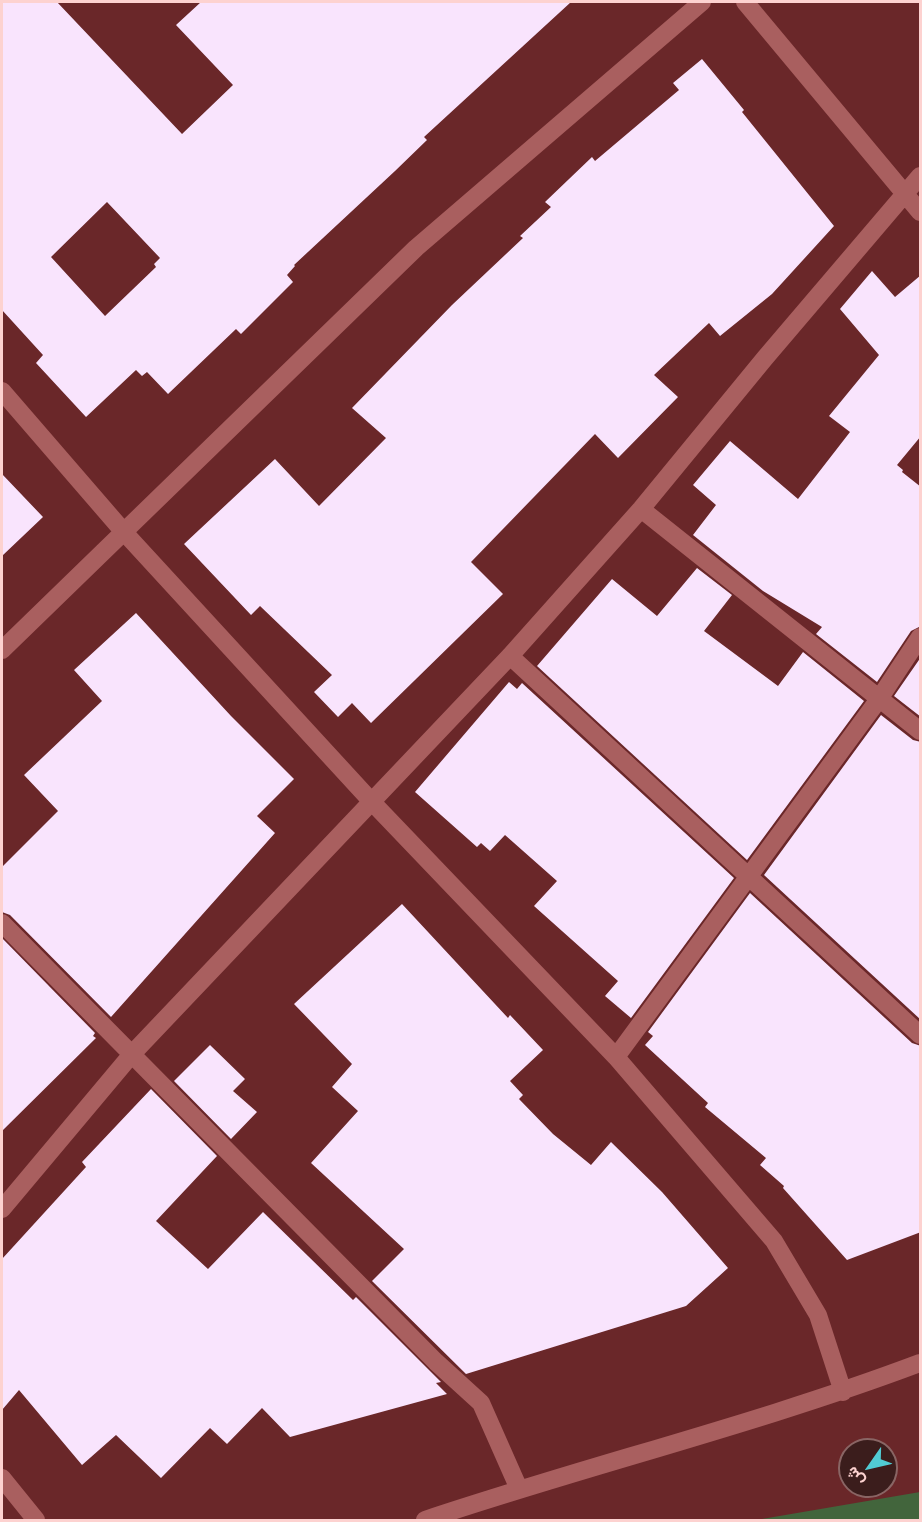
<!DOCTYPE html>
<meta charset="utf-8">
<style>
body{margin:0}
#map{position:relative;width:922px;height:1522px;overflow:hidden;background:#6a2729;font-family:"IBM Plex Sans",Vazirmatn,sans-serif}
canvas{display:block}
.frame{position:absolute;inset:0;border:3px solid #fdd2d0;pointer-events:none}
.north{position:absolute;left:838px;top:1438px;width:60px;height:60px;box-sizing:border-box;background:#3b1d1c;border:2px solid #896564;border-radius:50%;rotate:236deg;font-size:16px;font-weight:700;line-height:24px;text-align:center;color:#fdd2d0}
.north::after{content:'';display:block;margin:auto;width:21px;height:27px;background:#51ccd4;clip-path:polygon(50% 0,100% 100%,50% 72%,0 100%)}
</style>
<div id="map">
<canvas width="922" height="1522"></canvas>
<div class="frame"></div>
<div class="north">ش</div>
</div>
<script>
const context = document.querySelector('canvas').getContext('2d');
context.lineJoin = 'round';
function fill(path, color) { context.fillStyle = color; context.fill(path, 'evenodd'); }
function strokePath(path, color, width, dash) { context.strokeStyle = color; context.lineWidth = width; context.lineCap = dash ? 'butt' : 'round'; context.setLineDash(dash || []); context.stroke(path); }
const green = new Path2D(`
 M920,1492V1520H756Z`);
const building = new Path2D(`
 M2,2H57L182,134L233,85L176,25L201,2H571L424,137L427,140L395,171L294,265L295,266L287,275L293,282L241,334L236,329L168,394L147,372L142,376L136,370L86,417L36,363L43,355L2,310ZM107,202L160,258L154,264L156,267L105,316L51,257Z
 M702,59L744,110L742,112L834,226L772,294L720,336L709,323L654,375L678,397L618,458L595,434L471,562L503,594L371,723L352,703L338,717L314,692L332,675L260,606L251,615L184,544L275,459L319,506L386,438L352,408L452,305L523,238L520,236L551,207L545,202L592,157L595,161L679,90L673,83Z
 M872,271L895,297L921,275V436L897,465L903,470L902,472L921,487V626L911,631L877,682L816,634L822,627L763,591L693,535L716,505L693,485L730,441L798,499L850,432L829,416L879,355L840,309Z
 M2,474L43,517L2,556Z
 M697,568L732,595L704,631L778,686L803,652L864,701L747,860L537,666L612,579L657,616Z
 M136,613L231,716L294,779L257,816L275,833L111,1017L10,915L2,912V867L58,811L24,775L102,701L74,670Z
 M921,657V717L894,696Z
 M509,682L517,689L522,683L734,878L631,1018L605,996L618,981L534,906L557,881L505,835L490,851L481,843L477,847L415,792Z
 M881,715L913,740L921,742V1020L764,875Z
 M750,893L912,1043L921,1046V1232L847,1260L783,1188L784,1186L760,1165L766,1158L705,1107L708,1103L645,1045L653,1036L648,1032Z
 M402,904L508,1018L510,1015L543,1050L510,1081L523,1095L519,1099L553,1134L591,1165L611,1142L662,1192L728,1268L686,1306L466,1374L372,1281L404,1249L311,1163L358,1111L332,1087L352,1064L294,1004Z
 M2,938L95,1033L93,1036L96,1038L2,1131Z
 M210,1045L245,1079L233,1091L257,1112L231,1139L174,1081Z
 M151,1089L217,1156L156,1221L208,1269L263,1212L353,1300L356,1297L441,1382L436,1383L447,1394L290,1437L262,1408L227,1444L210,1428L161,1478L116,1435L82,1465L19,1390L2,1410V1259L86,1167L82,1162Z`);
const minor = new Path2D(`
 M745,2L920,212
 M2,391L123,531L372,802L616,1057L774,1241L818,1315L843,1392
 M641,509L920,731
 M2,650L416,248L702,2
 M510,656L920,1035
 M2,923L436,1362L481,1403L519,1489
 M616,1057L879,699L920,637
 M2,1209L132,1054L510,656L641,509L765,358L920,176
 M2,1478L36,1520
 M425,1520C589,1465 758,1424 920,1363`);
fill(green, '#42653c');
fill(building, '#f9e4fd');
strokePath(minor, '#a95f5f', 18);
</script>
